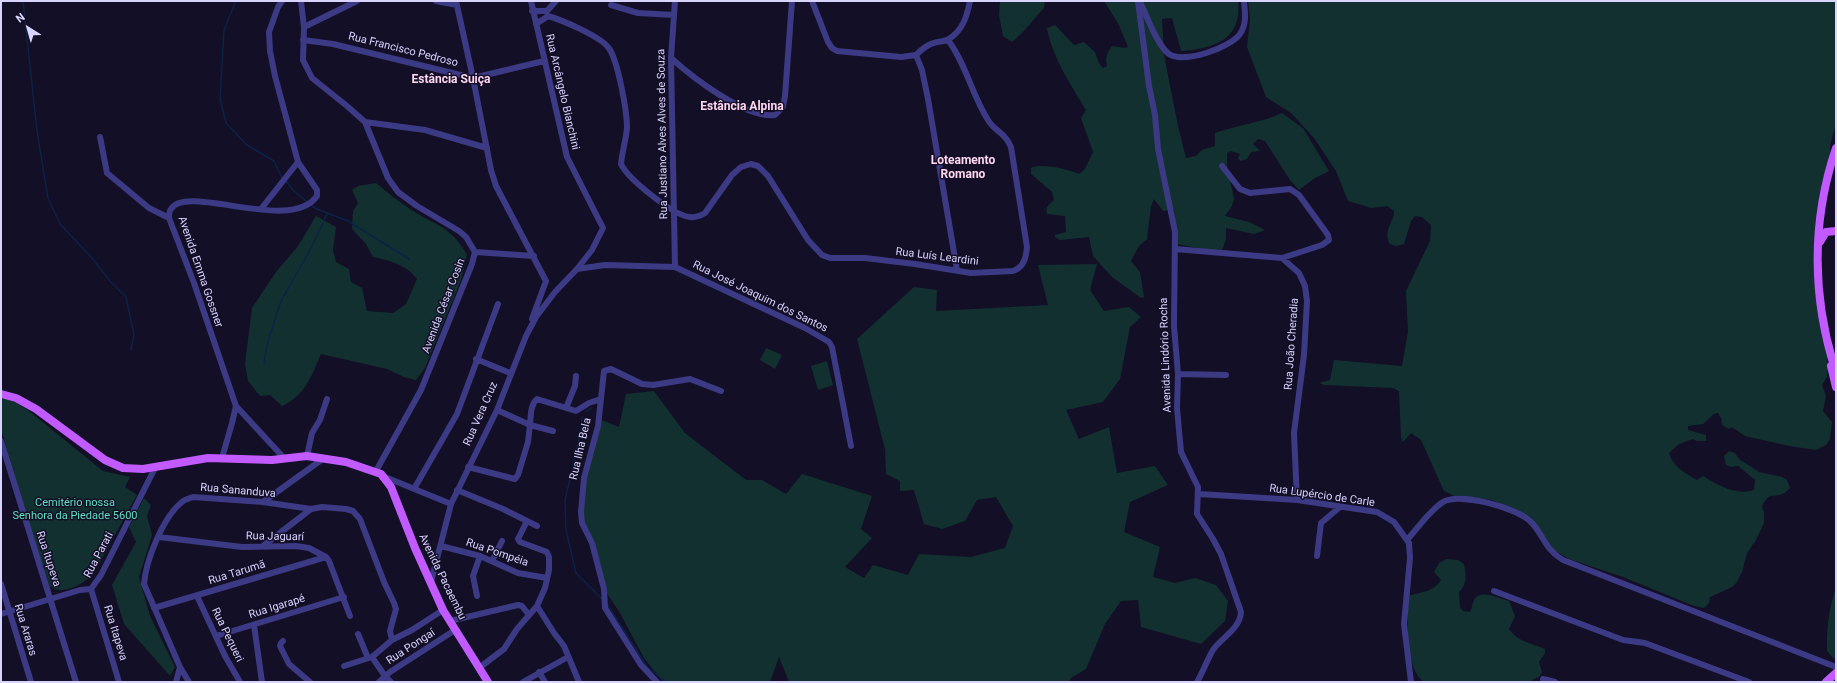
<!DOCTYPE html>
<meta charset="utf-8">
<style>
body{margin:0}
#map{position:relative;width:1837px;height:683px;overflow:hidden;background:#130f26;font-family:Roboto,sans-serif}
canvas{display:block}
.frame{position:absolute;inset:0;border:2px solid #d9d4ff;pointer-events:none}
.north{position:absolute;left:8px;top:8px;width:40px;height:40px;-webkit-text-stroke:3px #130f26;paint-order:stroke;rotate:323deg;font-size:11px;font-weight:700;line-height:16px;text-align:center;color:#d9d4ff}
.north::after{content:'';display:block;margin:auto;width:14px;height:18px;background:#d9d4ff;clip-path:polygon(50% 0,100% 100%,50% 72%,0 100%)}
</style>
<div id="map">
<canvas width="1837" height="683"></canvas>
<div class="frame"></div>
<div class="north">N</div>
</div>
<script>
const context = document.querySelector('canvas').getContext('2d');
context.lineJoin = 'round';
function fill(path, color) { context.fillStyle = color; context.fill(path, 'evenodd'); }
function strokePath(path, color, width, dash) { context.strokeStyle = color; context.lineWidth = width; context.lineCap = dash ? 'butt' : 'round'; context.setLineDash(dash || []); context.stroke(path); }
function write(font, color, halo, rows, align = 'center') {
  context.font = font + ' Roboto,sans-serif'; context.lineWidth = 3; context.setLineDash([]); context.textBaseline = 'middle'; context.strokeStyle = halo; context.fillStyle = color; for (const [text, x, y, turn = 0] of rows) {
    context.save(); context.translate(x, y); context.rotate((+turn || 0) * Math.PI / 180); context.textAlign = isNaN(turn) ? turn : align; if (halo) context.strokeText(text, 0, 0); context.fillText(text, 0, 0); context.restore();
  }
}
const green = new Path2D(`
 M1000,1H1045L1044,8C1033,19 1025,32 1012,42L1003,36L999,15Z
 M1104,1H1238C1243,40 1212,49 1181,51L1172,18L1162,19L1164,55L1178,126L1186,158L1196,156L1202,150L1215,146V133C1237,125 1261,123 1282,113L1303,128L1329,171L1315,178L1299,190L1290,180L1265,141L1258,139L1253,144L1260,151L1251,152L1247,159L1241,161L1238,158L1240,154L1231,151L1227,153V165L1234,199L1232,206L1225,216L1249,222L1265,230L1254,234L1226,228V240L1222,250L1204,249L1177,244L1174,209L1163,211L1154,199L1151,206L1147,239L1139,246L1131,261L1140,272L1144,297L1141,298L1112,277L1093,256L1089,237L1060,240L1055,237V235L1066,232L1065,216L1047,214C1045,207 1049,204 1054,200L1052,192L1031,174V168C1043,163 1066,169 1079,174L1085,169L1093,152L1081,118L1086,110C1071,85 1052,57 1047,28L1055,25L1074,45L1084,42L1095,52L1099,63L1103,68L1107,66C1105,57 1107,53 1112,46L1125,48L1128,47L1119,25Z
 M1248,1H1836V123L1830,146L1831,157L1818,211L1828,368L1827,377L1822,385L1826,396L1823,411L1832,422L1830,439L1826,445L1816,450L1789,446L1745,436L1732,427L1729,429L1722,425L1721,418L1718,413L1714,414L1703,424L1688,426V430L1706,435V441H1697L1693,439L1679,444L1669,453C1673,467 1685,473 1697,480L1703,476C1717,485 1737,496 1754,490L1755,480L1738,466L1731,467L1726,465L1724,456L1729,451L1735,453L1739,459L1759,472L1782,477L1787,480L1790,488C1788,490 1784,494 1782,494C1770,499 1771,490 1762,506L1764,512V523L1756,540L1747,553L1742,572L1737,582L1732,587L1710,597L1709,603L1704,608L1694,606L1623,577L1569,559L1554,550L1532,519L1517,510L1491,500L1472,497H1456L1444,491L1421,440L1411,433L1403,442L1401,438L1399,391L1393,388L1324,385L1319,383L1330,380L1334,360L1402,366L1408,332L1406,291L1430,241L1431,225L1422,217L1415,216L1411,221L1404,244L1396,246L1390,244C1382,230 1395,221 1394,211L1387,206L1371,208L1348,201L1336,171L1314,138L1291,113L1266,97L1247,47L1250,19Z
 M376,183C387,192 398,201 410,209C436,226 450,225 467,255L461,280L425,368L416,380L404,377L387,369L321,354C312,375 305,396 282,406L270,395L260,396L248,381L245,364L252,308L276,272L298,246L316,216L336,227L333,250L336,262L349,269L351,282L362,288L367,311L393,313L406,304L417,279C407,265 388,260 373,257L366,244L352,229L353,211L358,203L352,190L358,186Z
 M1097,264L1090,290L1104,311L1129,307L1141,317L1130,327L1120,379L1103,402L1066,410L1079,439L1109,427L1117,473L1155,466L1168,485L1130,502L1124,532L1160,547L1153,577L1175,583L1195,578L1216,585L1228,601L1225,621L1201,644L1141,627L1138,600L1121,601L1105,624L1086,669L1071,678L1069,682H789L779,657L770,682H663L644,658L620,613L604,589L581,512L584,478L599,419L619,427L626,394L654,391L685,433L746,480H762L786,494L802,474L872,496L861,529L872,538L845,567L864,578L873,565L908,575L919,554L971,557L1005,548L1013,526L996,497L977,500L965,521L942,529L924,524L914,490L900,491V481L886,474L885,449L857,339L914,287L937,290L936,311L1048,305L1038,265Z
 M766,348L782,355L775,369L760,360Z
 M827,361L833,385L818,390L811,366Z
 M1,399C10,397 21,406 29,411L103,471L130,477L125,487L137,495L94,573C85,583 64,596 50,587L27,518L1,429Z
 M144,498L151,505L147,516L152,535L139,577L150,616L175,667L170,676L124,624L112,585L136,542L129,527Z
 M1446,559L1458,560L1464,564C1466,575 1468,584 1459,592L1460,607L1463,611L1470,612C1472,608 1472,604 1474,600C1480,588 1500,599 1509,601L1515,616L1509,629C1518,642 1531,643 1545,649V653L1539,662L1542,672L1539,677L1532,680L1531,682H1424C1404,668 1408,618 1408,596C1421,592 1434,592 1441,580L1434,572L1439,563Z
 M1836,588V658H1833L1827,651C1826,631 1829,607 1836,588Z`);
const stream = new Path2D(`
 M23,1L37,131L48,198L60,224L92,258L110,281L126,297L134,335L131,350
 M236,1L224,30L220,99L226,123L247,145L274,161L282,178
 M285,180L294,191L306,201
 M309,204L317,209L348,221L409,259
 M264,364L267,344L281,301L309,252L327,214
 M586,412L591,408
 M582,417L581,431L565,500L566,530L576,573L602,599
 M607,604L647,667L666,682`);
const minor = new Path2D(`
 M282,1L278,7L269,32L270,51L275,76L298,162L317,190V196C291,234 187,183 171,209C169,211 169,216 169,218L194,283L236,406L284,458
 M301,1L304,27L303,60L312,78L347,106L365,122L388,178L398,192L417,206L459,231L466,237L475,252L472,264L421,390L376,471
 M436,1L457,5
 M456,1L473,78L491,170L496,186L546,281
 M812,1L828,42L832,48L837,51L901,57L916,55L922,70L928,99L957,270
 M1138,1L1149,86L1155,115L1158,149L1175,232L1174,326L1178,374L1177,408L1181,452L1198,487L1197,514L1213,539L1221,554L1241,612C1240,629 1222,637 1213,650C1207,660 1203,672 1197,682
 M1140,2C1147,16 1157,45 1169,54C1184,64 1230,48 1240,34C1247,24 1245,12 1244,1
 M611,5L638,13L674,15
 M532,11H547L556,1
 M536,24L548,16C562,20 599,36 608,47C618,59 627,112 627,128C626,140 622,152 621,164C628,179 674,216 690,217C696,218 700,216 705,213L732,175L741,167L751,164L758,166L768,176L808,240L822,255L830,258H865L915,264L971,273L1013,271C1024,267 1026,258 1027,247L1011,147C1005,132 995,132 988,120C972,95 966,64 948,40
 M304,27L357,1
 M303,40L333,44L473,78L544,61
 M916,55C921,50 926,45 934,43C939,41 945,42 949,39C963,30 967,16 970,1
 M671,58C692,77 746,119 775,115L783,107L785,96L792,1
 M365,122L425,130L487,148
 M100,137L107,173L149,208L169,218
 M1222,166L1240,189L1250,193L1290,189L1299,195L1328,235L1329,240L1322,245L1282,258
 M261,209L298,162
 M1175,249L1282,258L1299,273L1305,286L1307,301L1304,355L1294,433L1297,500
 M475,252L534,256
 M675,267L671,58L675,1
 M577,269L605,265L675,267L805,328L829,342L832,347L851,446
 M532,319L546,281
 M476,359L510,373
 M1178,374L1226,375
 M566,408L575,386L576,376
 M497,410L530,425C531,416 530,405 537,399L576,411L589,403L601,399
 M1,441L76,682
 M307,456L312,433L320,420L327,399
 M222,458L232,423L236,406
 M468,467L515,479L518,475L528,442L530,425L553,431
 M385,477L451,504
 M414,489L457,414L498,304
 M457,490L503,509L537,526
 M1199,494L1297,500L1377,512L1394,522L1409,543L1410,558L1404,624L1411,682
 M263,502L324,458
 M159,537L242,547L296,546L309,548L326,557L329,561L350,616
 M1407,540C1418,528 1429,511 1443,502C1460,492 1517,508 1530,521C1543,533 1544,549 1563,560L1836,667
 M263,546L311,509
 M441,546L480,556L518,573L547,578
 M1317,556L1321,523L1340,507
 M492,561L502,541
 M431,582L451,504L497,410L526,336L536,317L555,292L577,269L592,250L603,228L567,157L531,1
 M1,584L31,682
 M91,589L119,682
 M1494,591L1623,640L1645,643L1749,682
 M197,596L225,656L240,682
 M477,596L473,576L480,556
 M537,606L554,633L564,646L579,682
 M154,608L326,557
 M1,614L80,590L91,589L101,575L155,468
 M450,621L518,605L522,606L529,615
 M254,625L262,682
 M358,634L368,658
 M216,636L344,597
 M283,641L281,643L280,646L289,664L310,682
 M372,657L385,676L391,682
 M344,666L372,657L392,640L412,630L443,610
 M479,668L504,649L517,629L537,606L545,588L549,570V557L547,552L520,542L518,539L527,521
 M539,672L545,682
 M1543,679L1555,682
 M176,682L180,667
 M189,682L180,667L144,584C146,560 163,517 182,502C185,499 190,498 193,497L263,502L311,509L322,507L346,509L353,511L360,519L384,582L394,603L396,609L390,631L392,640
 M379,682L390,672L455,630
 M523,682L568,657
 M657,682L641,665L605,608L604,589L592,543L582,523L581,512L584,478L598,426L604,371L611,369L642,384L653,385L690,379L721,391`);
const major = new Path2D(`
 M1836,148C1811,222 1812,299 1836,372
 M1820,242L1826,232L1836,231
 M1831,366L1836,387
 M1,394L16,398L36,409L105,460L123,468L143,469L208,458L272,460L307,456L346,462L381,474L391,487L415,548L443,610L488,682
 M1826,682L1836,673`);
const streetNames = [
 ["Rua Francisco Pedroso",403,50,14],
 ["Rua Arcângelo Bianchini",562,92,77],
 ["Rua Justiano Alves Alves de Souza",663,134,-91],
 ["Rua Luís Leardini",937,257,7],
 ["Avenida Emma Gossner",200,272,71],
 ["Rua José Joaquim dos Santos",760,297,26],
 ["Avenida César Cosin",444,306,-69],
 ["Rua João Cheradia",1292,344,-86],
 ["Avenida Lindório Rocha",1166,355,-92],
 ["Rua Vera Cruz",481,414,-66],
 ["Rua Ilha Bela",581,449,-77],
 ["Rua Sananduva",238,491,5],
 ["Rua Lupércio de Carle",1322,496,8],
 ["Rua Jaguarí",275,537,1],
 ["Rua Pompéia",497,553,19],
 ["Rua Parati",99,555,-62],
 ["Rua Itupeva",48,559,72],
 ["Rua Tarumã",237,573,-17],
 ["Avenida Pacaembu",442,577,64],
 ["Rua Igarapé",277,607,-17],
 ["Rua Araras",25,630,73],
 ["Rua Itapeva",115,633,73],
 ["Rua Pequeri",227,635,64],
 ["Rua Pongaí",411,647,-33]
];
const parkNames = [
 ["Cemitério nossa",75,503],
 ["Senhora da Piedade 5600",75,516]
];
const neighbourhoodNames = [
 ["Estância Suiça",451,80],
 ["Estância Alpina",742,107],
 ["Loteamento",963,161],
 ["Romano",963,175]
];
fill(green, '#12302f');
strokePath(stream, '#0c2248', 1.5);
strokePath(minor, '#3d3a85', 6);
strokePath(major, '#c25bff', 8);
write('11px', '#d9d4ff', '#130f26', streetNames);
write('11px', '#5fe0c0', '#130f26', parkNames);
write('bold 12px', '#ffd6f0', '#130f26', neighbourhoodNames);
</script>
